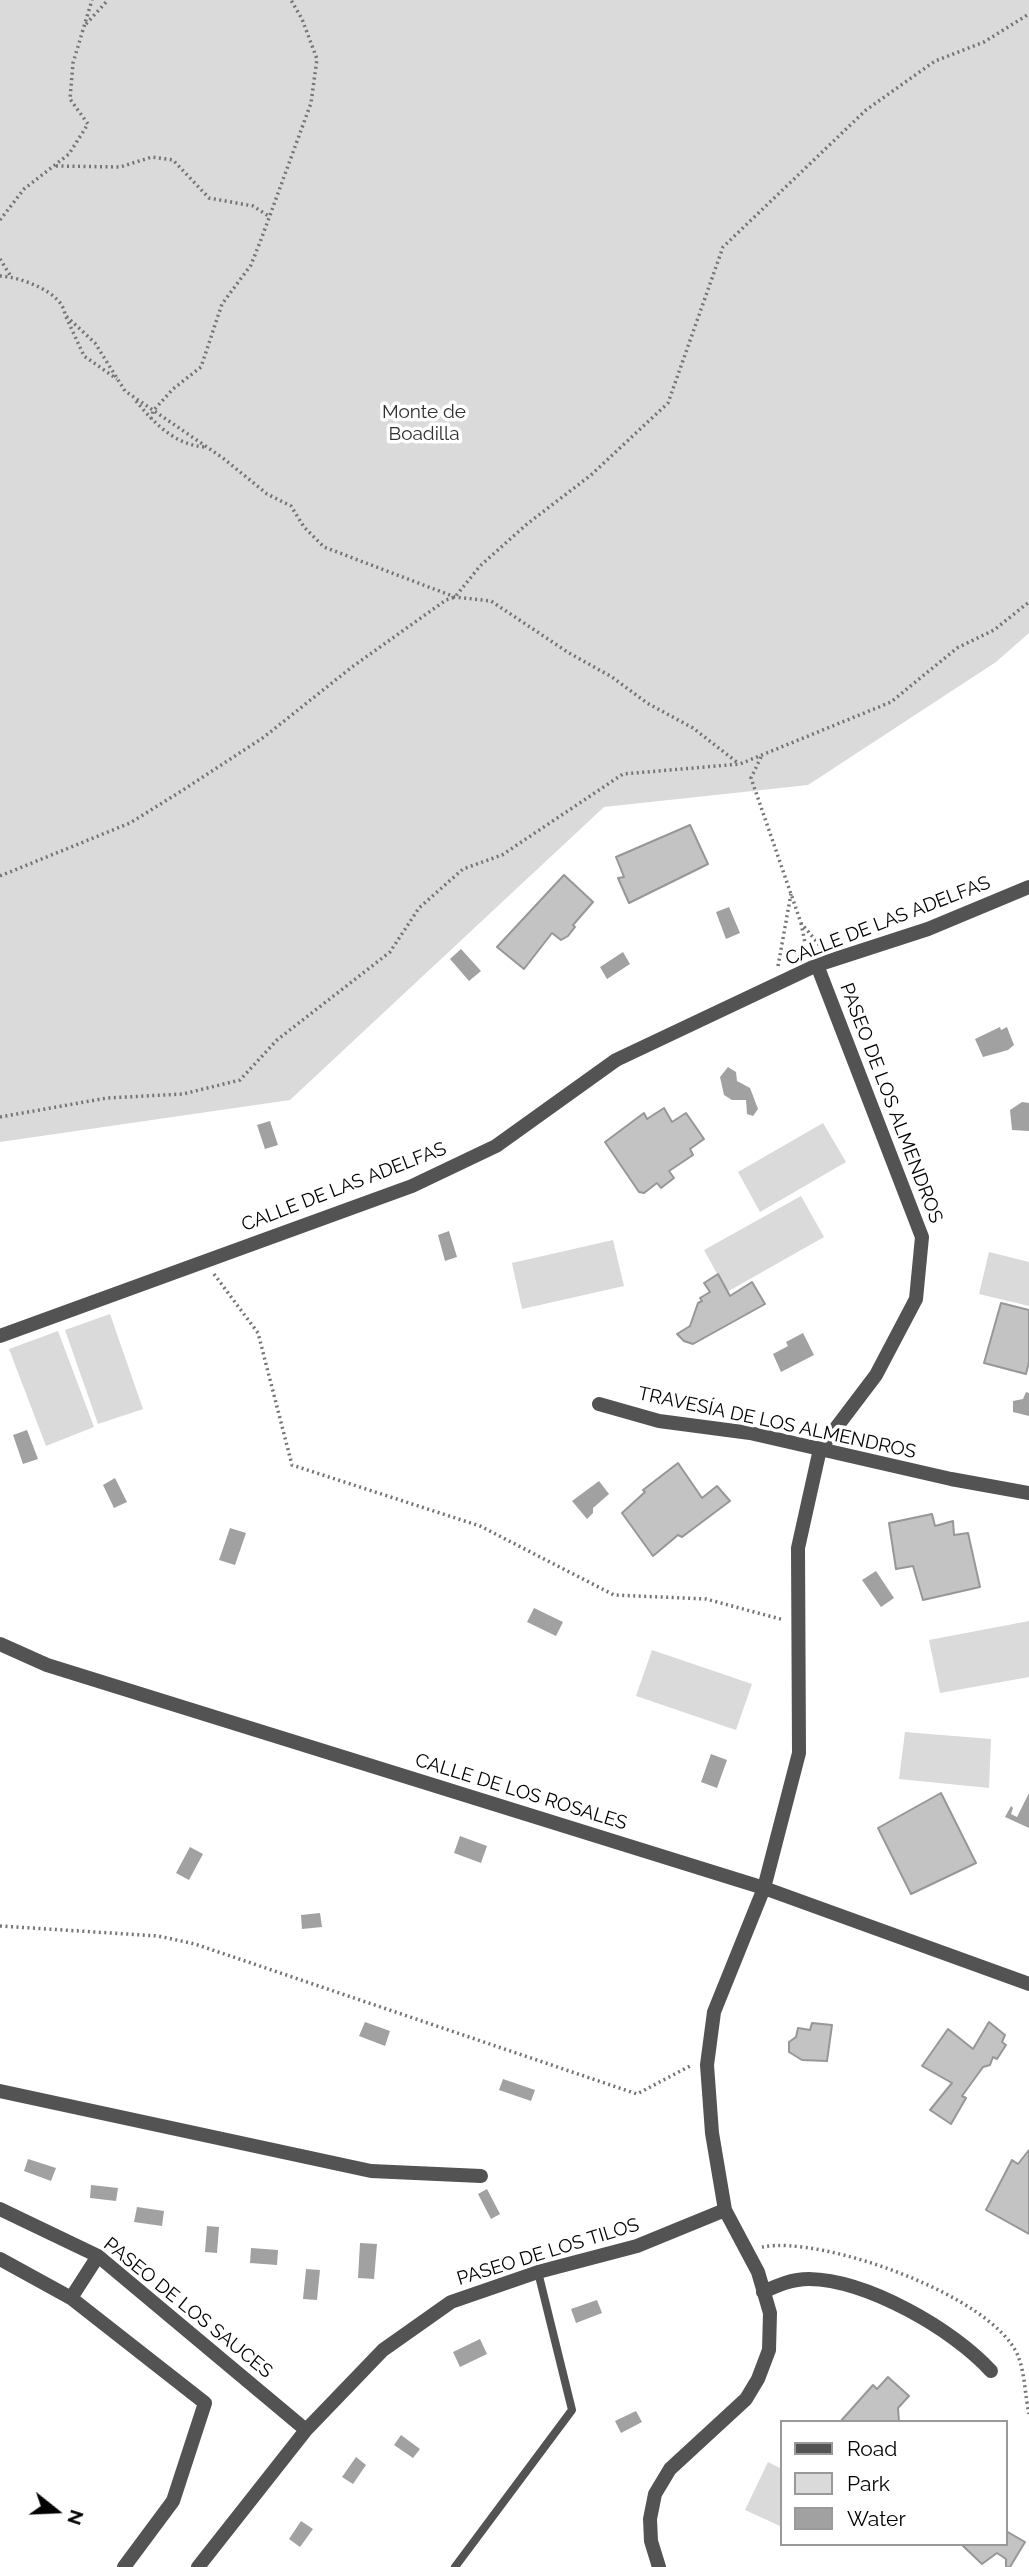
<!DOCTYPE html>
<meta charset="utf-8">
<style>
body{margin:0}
#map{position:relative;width:1029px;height:2567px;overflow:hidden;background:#fff;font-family:Raleway,sans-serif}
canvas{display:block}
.legend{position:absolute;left:780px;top:2420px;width:228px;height:126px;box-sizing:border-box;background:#fff;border:2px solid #999;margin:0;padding:9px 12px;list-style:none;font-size:21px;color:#000}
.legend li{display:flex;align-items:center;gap:14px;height:35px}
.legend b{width:35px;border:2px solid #999}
.north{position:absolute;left:21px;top:2476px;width:70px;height:70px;-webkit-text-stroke:5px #fff;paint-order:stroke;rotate:108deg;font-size:19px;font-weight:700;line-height:28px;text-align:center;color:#000}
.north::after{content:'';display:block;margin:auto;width:24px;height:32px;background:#000;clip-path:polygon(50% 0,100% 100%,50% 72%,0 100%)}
</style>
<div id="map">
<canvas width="1029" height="2567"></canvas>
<ul class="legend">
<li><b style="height:9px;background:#535353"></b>Road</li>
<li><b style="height:19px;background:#dadada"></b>Park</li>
<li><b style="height:19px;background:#a1a1a1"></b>Water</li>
</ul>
<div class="north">N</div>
</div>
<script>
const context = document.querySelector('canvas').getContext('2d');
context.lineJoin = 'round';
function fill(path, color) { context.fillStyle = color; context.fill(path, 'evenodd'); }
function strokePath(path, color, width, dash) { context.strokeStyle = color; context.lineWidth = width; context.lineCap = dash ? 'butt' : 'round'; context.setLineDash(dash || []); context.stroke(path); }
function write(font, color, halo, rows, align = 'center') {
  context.font = font + ' Raleway,sans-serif'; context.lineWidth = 7; context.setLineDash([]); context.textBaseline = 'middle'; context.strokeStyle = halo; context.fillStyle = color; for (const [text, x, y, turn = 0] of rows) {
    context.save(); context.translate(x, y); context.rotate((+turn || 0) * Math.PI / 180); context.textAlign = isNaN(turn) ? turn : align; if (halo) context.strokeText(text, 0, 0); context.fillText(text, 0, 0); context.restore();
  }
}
const green = new Path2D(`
 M0,0H1029V633L996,662L808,785L604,807L290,1100L0,1142Z
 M823,1123L846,1162L760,1212L738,1172Z
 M801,1196L824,1237L727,1292L704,1250Z
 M613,1240L624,1286L522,1309L512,1263Z
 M989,1252L1029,1262V1306L979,1294Z
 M110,1314L143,1409L98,1424L65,1330Z
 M58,1331L94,1427L46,1446L9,1349Z
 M1029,1621V1677L940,1693L929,1640Z
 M652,1650L752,1684L736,1730L636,1696Z
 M905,1732L991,1739L989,1788L899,1779Z
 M768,2462L782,2469V2527L745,2510Z`);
const water = new Path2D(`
 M729,907L740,933L726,939L716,912Z
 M461,949L481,971L469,981L450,959Z
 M623,952L630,964L607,979L600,967Z
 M1000,1027L1001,1030L1007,1027L1014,1045L1008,1050L983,1057L975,1039Z
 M728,1067L736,1072L737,1081L750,1088L758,1109L753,1116L747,1114L746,1100H732L724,1095L720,1077Z
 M1022,1102L1029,1103V1131L1012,1130L1010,1110Z
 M270,1121L278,1145L265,1149L257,1125Z
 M449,1231L457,1257L445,1261L438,1235Z
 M803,1333L814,1355L781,1372L773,1354L788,1346L786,1342Z
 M1026,1392L1029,1393V1416L1013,1412V1401L1023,1399Z
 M27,1430L38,1459L23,1464L13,1435Z
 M115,1478L127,1502L114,1508L103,1485Z
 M599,1481L609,1494L593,1508V1513L587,1519L572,1501Z
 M230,1528L246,1533L235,1565L219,1560Z
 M876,1571L894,1598L881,1607L862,1580Z
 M534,1608L563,1622L556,1636L527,1622Z
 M711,1754L727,1760L717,1788L701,1782Z
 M1029,1793V1828L1005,1817L1011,1806L1013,1808L1011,1814L1017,1817Z
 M460,1836L487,1846L481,1863L454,1853Z
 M190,1847L203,1854L189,1880L176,1873Z
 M320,1913L322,1927L302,1929L301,1915Z
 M365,2022L390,2031L385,2046L359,2036Z
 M503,2079L535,2090L531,2101L499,2090Z
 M28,2159L56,2168L51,2181L24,2171Z
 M91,2185L118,2188L116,2201L90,2198Z
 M487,2189L500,2214L491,2219L478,2194Z
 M137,2207L164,2211L162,2226L134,2222Z
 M207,2226L219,2227L217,2253L205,2252Z
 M360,2243L377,2244L374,2279L358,2278Z
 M251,2248L278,2250L277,2265L250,2263Z
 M306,2269L320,2270L317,2300L303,2299Z
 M597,2300L602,2313L576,2323L571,2309Z
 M480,2339L487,2354L460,2367L453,2352Z
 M636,2411L642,2422L621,2433L615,2421Z
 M401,2435L420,2449L413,2458L394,2445Z
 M356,2457L366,2465L353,2484L342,2477Z
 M301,2521L313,2529L300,2547L289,2539Z`);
const building = new Path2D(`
 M690,825L708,864L629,903L618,878L624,877L616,857Z
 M564,875L593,902L573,925L575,927L568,936L561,940L552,933L524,969L497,947Z
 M664,1108L672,1122L686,1113L704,1139L690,1149L693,1155L669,1171L674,1178L661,1188L657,1183L644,1193L639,1192L605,1142L644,1113L647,1119Z
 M718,1274L730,1296L752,1282L765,1304L693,1344L684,1341L677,1334L690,1326L698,1303L702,1301L700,1298L710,1292L704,1283Z
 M1001,1303L1029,1310V1362L1026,1374L984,1363Z
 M678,1463L702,1498L717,1486L730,1501L682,1537L678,1535L653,1556L622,1513L645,1492L643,1490Z
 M932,1514L935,1526L953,1521L954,1535L968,1533L980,1587L923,1600L913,1566L896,1569L889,1523Z
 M941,1793L976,1863L911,1894L878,1828Z
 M989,2022L1005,2035L1002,2042L1006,2045L997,2059L993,2057L990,2065L983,2067L962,2096L966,2098L951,2124L930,2110L952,2083L922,2066L948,2029L973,2049Z
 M812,2023L832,2025L827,2061L802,2060L789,2052V2042L796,2037L798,2028L810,2030Z
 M1029,2150V2234L986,2210L1012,2160L1018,2164Z
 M888,2377L909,2396L898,2408L899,2422H840L873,2385L877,2389Z
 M1006,2531L1025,2542L1010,2567H1006V2559L997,2553L982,2564L961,2544H1006Z`);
const path = new Path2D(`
 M86,24L108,0
 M56,166L120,167L152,157L173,160L209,198L253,206L270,217
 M0,220L24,189L69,154L88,124L70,99L73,63L92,0
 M0,259L10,275
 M0,276C21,277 63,292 65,315L95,343L125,391L223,458L267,494L291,506L304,527L324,547L455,597L491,601L569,653L612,677L647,703L693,728L738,763
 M66,317L84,356L117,379
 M136,401C154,423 175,445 205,447
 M151,419L153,411L173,389L201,367L222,304L251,265L262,237L311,103L317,59L302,19L291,0
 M761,757L751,778L801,923L821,947
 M0,876L130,823L183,790L264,737L352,667L446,600L455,597L480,566L527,524L591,475L668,403L723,247L866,110L935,61L984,42L1029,14
 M801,923L807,953
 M778,966L791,894
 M0,1117L107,1098L183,1094L240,1080L277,1040L390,952L419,908L463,869L502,855L623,774L740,764L891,702L957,648L994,630L1029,602
 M214,1274L258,1333L292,1465L480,1526L614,1595L706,1599L784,1620
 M0,1926L158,1936L195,1944L637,2094L690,2066
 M762,2247C822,2235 994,2296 1018,2356C1025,2373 1025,2396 1029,2414`);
const lane = new Path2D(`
 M455,2567L572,2410L538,2272`);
const street = new Path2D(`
 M0,1336L412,1186L496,1146L616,1060L817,965L928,929L1029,887
 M599,1404L659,1421L750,1433L951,1479L1029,1493
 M0,1644L47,1665L764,1888L1029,1984
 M0,2091L371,2171L481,2176
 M0,2209L98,2256L306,2430
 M0,2259L71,2298L205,2403L173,2501L124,2567
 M763,2292C778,2285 792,2279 809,2279C867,2280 953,2329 991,2371
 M71,2298L98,2256
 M198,2567L306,2430L383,2350L451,2302L538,2272L637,2246L725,2210
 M659,2567L651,2541L650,2519L655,2494L670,2469L746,2399L758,2379L769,2350L770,2313L758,2272L725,2210L712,2133L707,2065L714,2012L764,1888L799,1753L798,1548L820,1449L876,1375L916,1299L922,1237L817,965`);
const parkNames = [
 ["Monte de",424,412],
 ["Boadilla",424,434]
];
const streetNames = [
 ["CALLE DE LAS ADELFAS",888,921,-21],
 ["PASEO DE LOS ALMENDROS",891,1103,69],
 ["CALLE DE LAS ADELFAS",344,1187,-21],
 ["TRAVESÍA DE LOS ALMENDROS",777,1423,12],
 ["CALLE DE LOS ROSALES",521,1792,17],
 ["PASEO DE LOS TILOS",548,2252,-17],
 ["PASEO DE LOS SAUCES",188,2308,39]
];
fill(green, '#dadada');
fill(water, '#a1a1a1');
fill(building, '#c3c3c3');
strokePath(building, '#979797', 2);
strokePath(path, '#757575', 3.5, [2, 3.5]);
strokePath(lane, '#535353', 8);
strokePath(street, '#535353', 14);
write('19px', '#313131', '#fff', parkNames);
write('19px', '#000', '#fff', streetNames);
</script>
